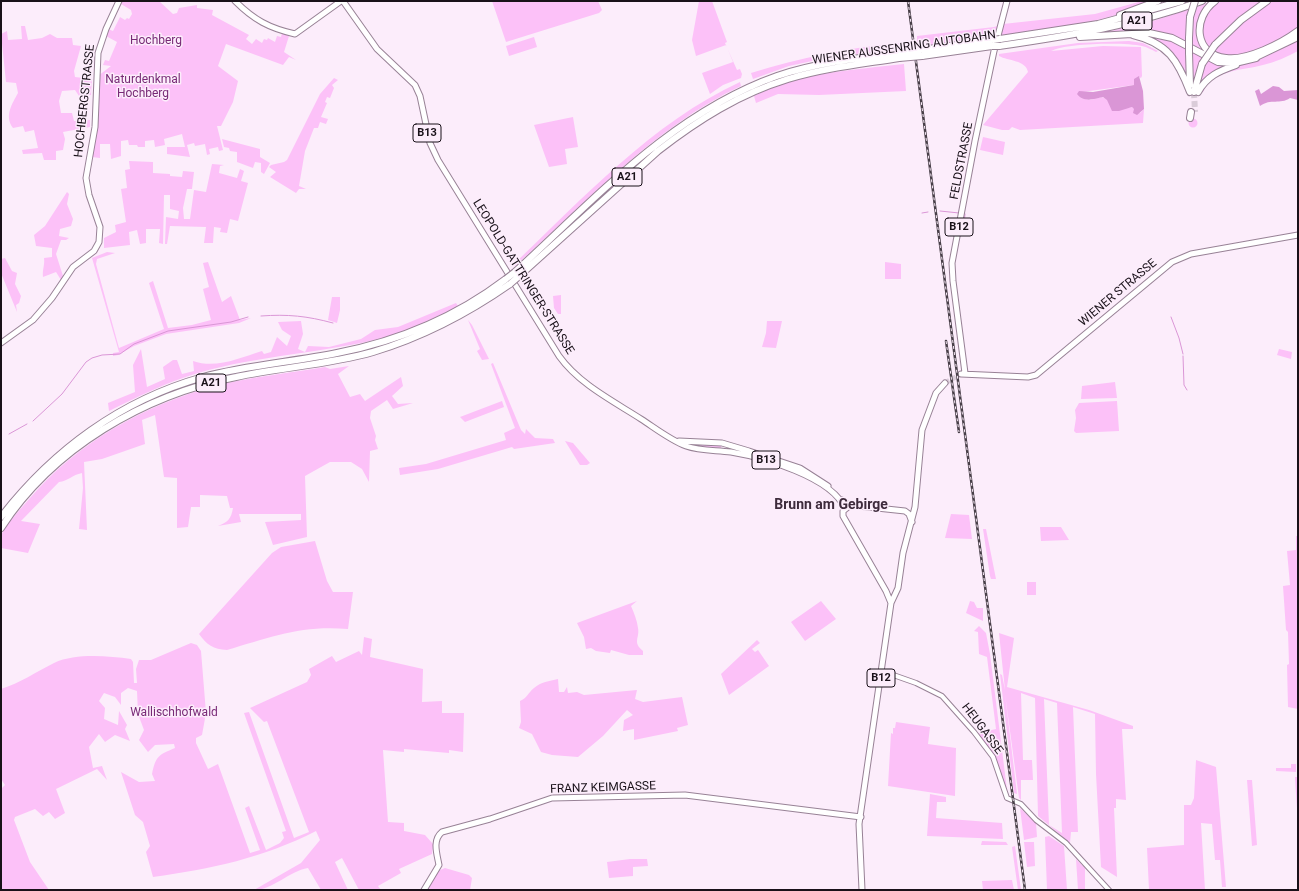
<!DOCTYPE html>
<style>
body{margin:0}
#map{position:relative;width:1299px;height:891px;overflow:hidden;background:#fcedfb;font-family:Roboto,sans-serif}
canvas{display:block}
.frame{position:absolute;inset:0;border:2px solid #191119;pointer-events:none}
</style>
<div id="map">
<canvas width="1299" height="891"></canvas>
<div class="frame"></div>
</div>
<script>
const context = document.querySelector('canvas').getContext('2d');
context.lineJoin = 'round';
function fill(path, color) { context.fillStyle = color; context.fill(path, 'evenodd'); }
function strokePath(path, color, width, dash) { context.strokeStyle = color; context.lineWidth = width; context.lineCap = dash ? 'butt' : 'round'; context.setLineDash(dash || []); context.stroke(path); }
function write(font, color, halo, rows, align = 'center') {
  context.font = font + ' Roboto,sans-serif'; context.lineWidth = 3; context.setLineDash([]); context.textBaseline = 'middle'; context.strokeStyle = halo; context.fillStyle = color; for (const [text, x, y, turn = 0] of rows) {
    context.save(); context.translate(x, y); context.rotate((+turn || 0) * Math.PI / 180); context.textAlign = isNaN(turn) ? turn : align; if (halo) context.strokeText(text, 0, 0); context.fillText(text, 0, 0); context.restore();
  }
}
const green = new Path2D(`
 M122,1H159L173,14L177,13L179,8L197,5V8L213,10L212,15L249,35L246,39L252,44L256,39L262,43L264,39L267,40L268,38L275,42L277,36L281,37L282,33L289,36L284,52L296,60L289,57L283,65L226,44L218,66L238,81L233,102L221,126H217L223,150L219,151L218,147L209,149L210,154L207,155L205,144L195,146L194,143L187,145L190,157L167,154V147H185L182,134L164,139L165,145L155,147L154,140L145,141V147H138L137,145H129L128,140L121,141V156L111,159L110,144H100V158L92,157L98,121V76L111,66L103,65L105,60L109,61L117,42L106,36L108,29L113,31L120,17L125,20L127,18L129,19L132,14L131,10L121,4Z
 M492,1H598L602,10L599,13L506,42Z
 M699,1H712L727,42L725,43L737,70L740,69L742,74L741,78L723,85L710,94L702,73L733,62L726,45L696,56L692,40Z
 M1142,1H1154L1119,14L1088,23L917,47V36L994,27L1003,24L1095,14Z
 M1212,1C1207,6 1202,12 1199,18C1191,42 1210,62 1233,60C1256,59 1279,45 1298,32V34C1277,48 1243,69 1217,60C1207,56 1199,50 1190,44L1191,23L1195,8Z
 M1221,1H1263L1228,28L1209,49C1196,31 1201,12 1221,1Z
 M1270,1H1298V28C1281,40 1249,59 1227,57C1223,57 1217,54 1213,52L1229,33Z
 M1190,9L1187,22V43L1173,36L1106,32L1150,22Z
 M21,26H25L28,40L42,38L50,34L57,38H72L73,45L81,46L74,71L75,77L92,79L91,95L79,96L75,90L62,91L59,101L61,113H72L74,121L90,120V127L63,132L65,139L63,150L56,151V160H44L42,153L23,154L22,150L38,148L34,130L25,132L23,126L13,128C4,116 12,104 18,93L16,83L6,82L1,34L7,31L8,40L22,39Z
 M1139,35L1161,37L1187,46L1189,82L1179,63Z
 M534,37L537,47L509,56L506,46Z
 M1298,39V51C1287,57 1275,62 1263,65C1241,71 1214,69 1203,92H1200C1213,70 1242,65 1264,57C1276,52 1287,46 1298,39Z
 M1129,41L1143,43L1158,51L1156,52C1152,50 1147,47 1142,46C1125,42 1066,43 1051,51L1103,46L1141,47L1142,76L1141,78L1139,77L1134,85L1082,92L1081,98L1090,100L1102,97L1128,108L1132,107L1140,113L1144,109L1143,123L1020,130L1012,127L1009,130H1002L983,125L1028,72C1026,60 1008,61 999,56V54L1078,43Z
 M901,43L903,47L817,60L789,66L753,79L751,73C800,58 850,47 901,43Z
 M1190,48L1205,56L1192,92Z
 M1207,58L1231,65L1217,71L1197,92V82Z
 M904,64L906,91L819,95L778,94L756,103L754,96C799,72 854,70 904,64Z
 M334,78L338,80L332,85L334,88L330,98L327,97L325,102L327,103L321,117L328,119L326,124L320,122L318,128H314L305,151L299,186L306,189H299L296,193L270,177L276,172L269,167L271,165L284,162L287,160L320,94Z
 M740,82L741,86C654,127 587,202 515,266L514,264C582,199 653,122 740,82Z
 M573,117L578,147L565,149L567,164L549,167L534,125Z
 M1188.5 123a4.5 4.5 0 1 1 9 0a4.5 4.5 0 1 1-9 0Z
 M983,137L1005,142L1003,155L980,150Z
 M222,139L260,149V157L270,163L264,174L261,172V163L255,162L253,168L237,162V152L230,151L229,148L224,147Z
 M129,161L153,162V173L170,174V176L182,177L183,171L194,172L192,189H187L183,208L184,219H190L194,190L206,192L212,164L224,165L220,166L219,173L237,178L240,169L244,171L241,181L248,183L238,221L230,219L227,233L220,232L221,228L214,227L213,243H204L206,227L170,226L167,244H165L166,217L178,219L179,211L170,209V195H164L163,244L159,243L160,229H146V243L140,244L137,230L129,232L130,245L104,248V238L116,232L115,225L126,222L121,189L127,188L125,170L130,169Z
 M67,192L69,194L67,204L73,219L71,226L60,229L59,236L69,238L66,240H61L56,254L63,276L61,280L56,272L43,277C42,270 45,265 44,258L52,257V248L36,246L34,235L45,226Z
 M107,252L115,253L97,259L96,264L119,348L164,329L149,283L153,281L168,328L192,325L211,320L203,289L209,287L203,263L208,262L222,302L231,296L240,320L251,318L239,323L166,334L134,346L118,355L113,356V353L119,352L92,258Z
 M5,258L12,271L17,273L15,284L21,296L19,303L16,305L17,312L1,273V259Z
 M885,262L901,264V279H885Z
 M561,295V314H558L554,308L553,296Z
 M332,297H340V310L337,323L328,320Z
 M456,303L458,306L451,310C431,319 409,331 387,337C325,353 260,355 198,373C167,382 137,397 109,411L108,403L135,392L133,365L141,349L147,387L165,379L163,367L173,360H177L182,374L194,371L193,361C216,369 240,358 262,351L264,354L271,352L277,337L287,346L291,336L282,330L278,322L301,321L303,334L298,349L305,352L308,346L329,347L361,339L375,330L398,327Z
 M468,320L472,325L489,359L482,360L477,351L480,349Z
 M767,321H782L776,348L762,347L766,333Z
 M1279,349L1292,352L1291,359L1277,355Z
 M493,363L521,430L525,434L526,429L535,438L553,439L555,443L514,449L512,447L438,469L400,475L399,468L426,464L506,440L504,433L515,428L491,364Z
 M349,366L338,374L350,397L360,394L365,401L401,377L403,386L392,396L398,404L413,403L393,409L387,400L371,411L370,418L376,436L375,440L378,449L370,451L369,482L362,469L351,462H330L305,476L307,537L273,545L265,522L301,520V514H239L241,522L218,526C228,522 231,519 233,508H230L227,496L200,495V507H191L188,527L177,528V478L164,477L155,415L142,420L145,444L102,459L84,462L87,530L79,529L83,488L82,473C72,475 68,481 59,482L21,521L40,524L28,553L1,548C1,544 0,540 1,536C3,528 24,505 30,498C77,443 144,405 215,386C251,377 289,373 325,367L330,369Z
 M1115,382L1117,398L1081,399L1082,386Z
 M502,401L504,407L465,422L460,417Z
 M1117,401L1119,431L1076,433L1074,431L1076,418L1075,410L1079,403Z
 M565,441L573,443L590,463L587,465H580Z
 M691,444H719L721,445V450L690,447Z
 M951,514L969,515L972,539L945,538Z
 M1040,527H1061L1069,540L1041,541Z
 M983,529H986L996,579H991L990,576Z
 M1296,536H1298V709L1288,707L1287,665L1289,664L1288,632L1286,630L1283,586L1290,585L1287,551L1296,550Z
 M315,541L327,581L333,592H353L348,629C301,625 271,637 227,650C213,649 207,645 199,634L272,553L281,547Z
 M1027,582H1036V595H1027Z
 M637,601L631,606C634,613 637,620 638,628C640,638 632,642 643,651V655H629L611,650L610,653L596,651L591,648L586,649L584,637L577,623Z
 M821,601L836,619L805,641L791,622Z
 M970,601L974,602L977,608H983V621L966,613Z
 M979,626L986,633L990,654L1007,790L995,757L978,733L996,729L987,657L979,654L978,632L974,631Z
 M999,633L1014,638L1007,687L1089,710L1133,726V729H1122L1126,800L1116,799V808H1114L1117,877L1101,867L1096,774L1095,714L1073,707L1078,832H1071L1070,843L1038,816L1035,698L1021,693L1023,760H1032L1033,780H1021V800L1019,798L1005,694L1017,794L1014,793L1000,674L1002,675L1005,690ZM1044,699L1057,703L1062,833L1049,825Z
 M364,637L372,639L370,657L423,669L422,702L442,701V713H464L463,752L449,750V753L404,749V752L383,750L388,822L404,823V831L425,835L433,844L432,854L399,869L401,873L378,886L381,890H359L342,858L335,862L348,890H321L308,868C289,871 273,890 254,890L301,863L320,840L316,831C263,858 211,869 153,877L146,852L150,846L143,822L135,815L121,772L139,782L155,781L152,774C156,756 158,755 175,748L174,744L155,745L148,752L139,740L144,730L138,714L137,691L128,688L121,693V705L115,697L104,693L99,701L105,708L104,719L118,725L119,711L127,725L125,729L130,741L115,735L105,742L99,734L89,747L93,768L102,766L107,780L97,769L56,789L65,813L55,819L49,812L43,816L35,809L15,817L14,820L30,862L49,890H1V789L5,785L1,779V689C20,683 36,672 54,663C76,653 107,656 131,659L133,662L134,683H137L136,669L139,660H151L191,643L197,645L201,651L206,713L202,735L196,738V743L208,769L218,764L250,853L260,850L245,808L249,806L266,850L280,843L284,838L282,832L286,831L244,713L249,712L294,838L309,832L267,721L264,722L250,708L307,682L311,675L309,669L332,656L336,662L359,651L362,655Z
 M757,640L760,643L752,649L755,652L758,650L769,666L729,695L721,674Z
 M558,679L559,692H564L567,687L568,693L577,692L584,695L637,690L635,699L643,702L682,697L688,725L677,728L678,731L634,740V729L623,731L624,720L633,715L627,710L603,736L578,757L552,755L541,752L532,734L519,728L521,722L520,701C527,698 528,693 534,688C541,682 549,681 558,679Z
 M896,722L930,727L928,744L956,748L955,796L888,786L891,733L893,734V728H895Z
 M1196,760L1216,767L1226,887H1222L1220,860H1215L1212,824L1201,823L1205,890H1149L1147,848L1184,845V805H1191L1194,798Z
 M1291,764H1296V772L1276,771V768H1291Z
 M1295,777H1298V823L1295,779Z
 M1247,780H1252L1257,845L1252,846Z
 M930,794L946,797V802H937L936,818L1002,823L1003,839L927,836Z
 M1020,808L1036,823L1037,837L1024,840Z
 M1049,836L1064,846L1067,890H1047L1045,837Z
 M982,841L1006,842L1008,845H981Z
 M1024,842H1034L1035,866L1027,867Z
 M1015,846L1021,890H1018L1012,847Z
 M630,859H647L648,866L633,867V876L609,878L607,862Z
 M1076,859L1085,868V890H1078Z
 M445,868L469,875L472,878L470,890H427L438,871Z
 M1012,880L1014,890H983L982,881Z`);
const water = new Path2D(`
 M1139,76L1143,91L1144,109L1137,115L1133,113L1134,109L1132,107L1119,111H1112L1107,100L1103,97C1094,99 1084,103 1077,94L1079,91L1093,92L1134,85V79Z
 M1273,86L1279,87L1284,91L1298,90V100L1290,98C1280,105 1271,98 1260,106L1255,91L1259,89L1261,94Z`);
const stream = new Path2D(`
 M940,211L959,213
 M922,213L928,212
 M964,225L965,214
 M261,316C288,314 307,316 333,323
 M1171,317L1179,338L1183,354
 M1183,356L1184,385L1187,390
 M33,421L62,394L86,362L92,358L102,355L120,354L134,344L168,331L231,322L248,317
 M9,434L27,424`);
const majorTunnel = new Path2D(`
 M945,383L961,374`);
const highwayTunnel = new Path2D(`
 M1194,92L1195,112`);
const minor = new Path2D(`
 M882,671L916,683L942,696L974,732L993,757L1007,798L1021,804L1036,820L1066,843L1109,890`);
const major = new Path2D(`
 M235,1C254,20 269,28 295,34L341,1
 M343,1L377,49L415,85L420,96L430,143L438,160L559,356C579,384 613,401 641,419C655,428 670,440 686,446C700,451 715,450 731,452C761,457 833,477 845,509
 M1,343L33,320L52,298L73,267L94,251L99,242L100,227L89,195L86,178L95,127L98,53L106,29L119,1
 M965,373L953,281L952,263L975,141L994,51L1007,1
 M961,374L1028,377L1036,375L1172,262L1191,254L1298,235
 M679,441L722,443L749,451L800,468L828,486
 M842,500L849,505L905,511L909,514L912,522
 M848,507L843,511V516L886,591L891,603
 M424,890L439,865C437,854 432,840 442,832L490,819L552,798L685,795L861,817
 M862,890L859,824L891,603L898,588L903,553L915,507L922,430L936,393L945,383`);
const highway = new Path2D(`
 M1215,1C1192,18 1194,55 1226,58C1247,61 1282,43 1298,31
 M1120,15L1158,1
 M1133,35C1168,43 1178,61 1190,92
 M1080,37L1149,33L1172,38L1218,62L1235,63L1256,58
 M1189,38L1190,17
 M1000,39L1098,24L1182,1
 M1215,45L1241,20L1267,1
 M999,46C1068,36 1136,25 1202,1
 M921,50L993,40
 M1189,53L1190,85
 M922,56L992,46
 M1252,59L1298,37
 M1194,92L1202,64
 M1198,92C1207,76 1219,71 1236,65
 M1190,118L1191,112
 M515,272C595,199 672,113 777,76C816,63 858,58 898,53
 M518,277L658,151C698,120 739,94 788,79C824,68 862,64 899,58
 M1,517C53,450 121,400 203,377C247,365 293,362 337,353C399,341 456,317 506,279
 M1,528C53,448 144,395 236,377C281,367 328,365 373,352C423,337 467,314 510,284`);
const rail = new Path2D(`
 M908,1L1025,890
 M946,341L959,432`);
const highwayBridge = new Path2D(`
 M1190,17L1195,1
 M1189,38V53
 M993,40L1000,39
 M992,46H999
 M898,53L921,50
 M899,58L922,56
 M1202,64L1215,45
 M506,279L515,272
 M510,284L518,277`);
const shields = [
 [1137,21,30],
 [427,133,28],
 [627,177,30],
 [959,227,28],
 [211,383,30],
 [766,460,28],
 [881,678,28]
];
const shieldNames = [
 ["A21",1137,21],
 ["B13",427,133],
 ["A21",627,177],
 ["B12",959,227],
 ["A21",211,383],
 ["B13",766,460],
 ["B12",881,678]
];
const parkNames = [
 ["Hochberg",156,41],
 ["Naturdenkmal",143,80],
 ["Hochberg",143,94],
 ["Wallischhofwald",174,713]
];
const streetNames = [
 ["WIENER AUSSENRING AUTOBAHN",904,48,-8],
 ["HOCHBERGSTRASSE",85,101,-84],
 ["FELDSTRASSE",962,161,-79],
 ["LEOPOLD-GATTRINGER-STRASSE",523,277,58],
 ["WIENER STRASSE",1118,293,-40],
 ["HEUGASSE",982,729,53],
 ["FRANZ KEIMGASSE",603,788,-2]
];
const quarterNames = [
 ["Brunn am Gebirge",831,505]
];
fill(green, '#fcc1f8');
fill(water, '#da96d6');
strokePath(stream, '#da96d6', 1);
strokePath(majorTunnel, '#daccd9', 5, [5, 2.5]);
strokePath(highwayTunnel, '#daccd9', 6, [6, 3]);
strokePath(minor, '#988296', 6);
strokePath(major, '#988296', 7);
strokePath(highway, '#988296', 8);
strokePath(minor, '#fff', 4);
strokePath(major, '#fff', 5);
strokePath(highway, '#fff', 6);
strokePath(rail, '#473e47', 2.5);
strokePath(rail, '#fcedfb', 1, [3]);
strokePath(highwayBridge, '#988296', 8, []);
strokePath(highwayBridge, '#fff', 6);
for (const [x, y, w] of shields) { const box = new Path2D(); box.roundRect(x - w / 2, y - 9, w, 18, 3); context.fillStyle = '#fcedfb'; context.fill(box); strokePath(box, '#191119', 1); }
write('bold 11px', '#191119', null, shieldNames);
write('12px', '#782976', '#fcedfb', parkNames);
write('12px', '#191119', '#fcedfb', streetNames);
write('bold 14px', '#3e2b3c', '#fcedfb', quarterNames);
</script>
